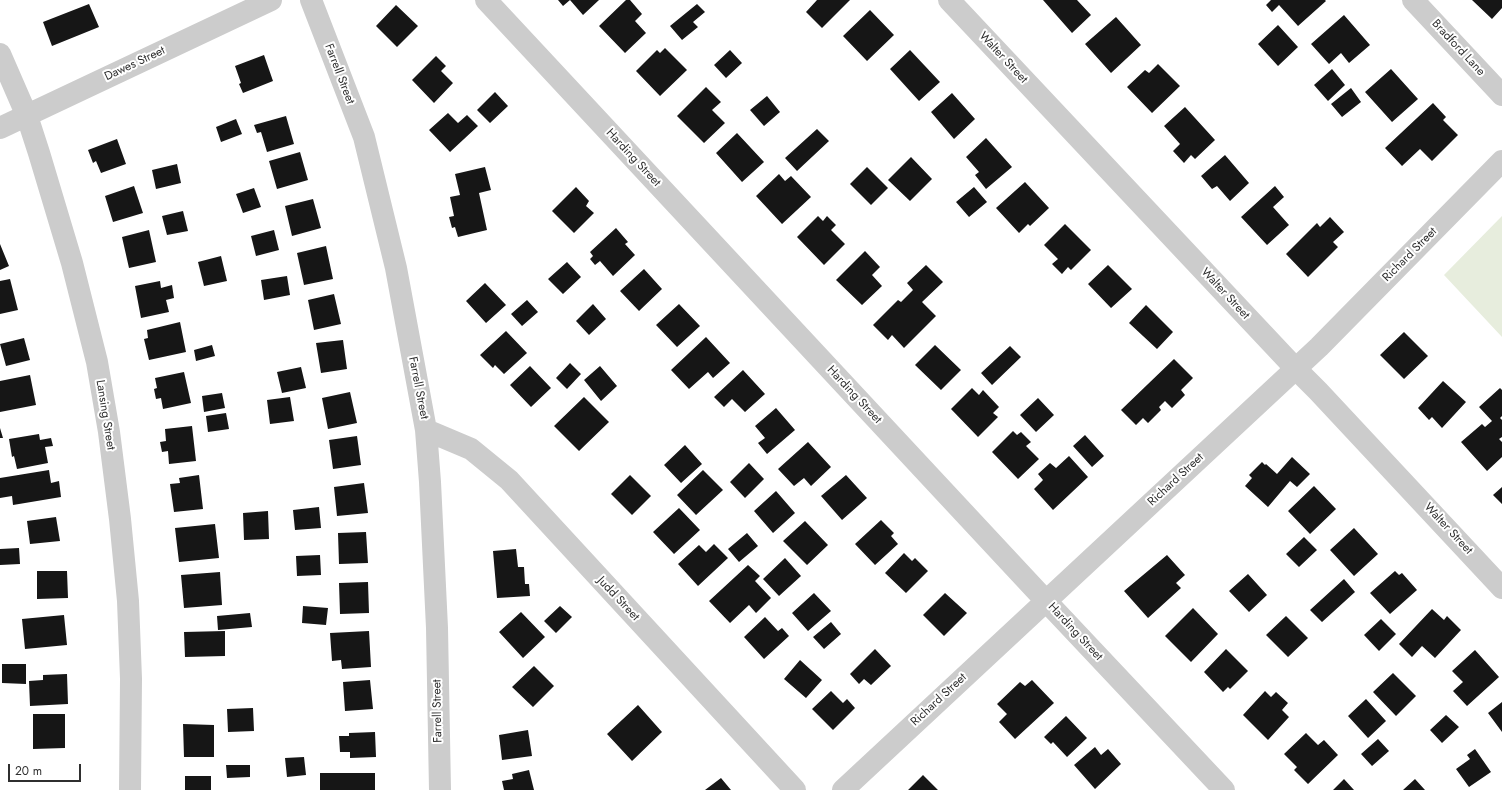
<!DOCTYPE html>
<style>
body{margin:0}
#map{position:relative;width:1502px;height:790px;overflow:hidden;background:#fff;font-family:Jost,sans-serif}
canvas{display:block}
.scale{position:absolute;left:8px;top:764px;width:73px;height:18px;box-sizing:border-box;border:2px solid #2f2f2f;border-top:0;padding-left:5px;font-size:12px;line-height:14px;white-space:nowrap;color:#2f2f2f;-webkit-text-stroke:3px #fff;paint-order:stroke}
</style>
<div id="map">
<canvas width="1502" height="790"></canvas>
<div class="scale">20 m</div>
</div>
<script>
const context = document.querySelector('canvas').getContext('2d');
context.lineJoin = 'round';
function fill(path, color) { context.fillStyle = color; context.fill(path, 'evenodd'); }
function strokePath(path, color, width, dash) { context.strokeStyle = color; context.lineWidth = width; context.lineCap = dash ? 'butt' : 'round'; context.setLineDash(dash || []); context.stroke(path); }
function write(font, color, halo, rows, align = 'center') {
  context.font = font + ' Jost,sans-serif'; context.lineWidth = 4; context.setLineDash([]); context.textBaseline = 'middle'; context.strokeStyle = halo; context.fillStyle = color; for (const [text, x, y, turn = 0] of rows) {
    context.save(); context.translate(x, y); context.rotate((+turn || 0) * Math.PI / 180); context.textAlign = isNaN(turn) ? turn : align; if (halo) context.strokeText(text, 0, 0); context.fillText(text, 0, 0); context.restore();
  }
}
const green = new Path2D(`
 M1502,216V337L1444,275Z`);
const building = new Path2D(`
 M558,0H570L563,6Z
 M570,0H599L583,15Z
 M626,0H630L642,14L635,21L646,33L625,53L599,26Z
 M817,0H850L822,28L806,12Z
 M1043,0H1077L1091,15L1072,33Z
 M1271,0H1325L1326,1L1298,26L1279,5L1272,12L1266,5Z
 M1472,0H1502V8L1492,19Z
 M89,4L99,27L52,46L43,22Z
 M697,4L705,12L693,22L698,27L682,40L670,26Z
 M396,5L418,26L397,47L376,26Z
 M870,10L894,35L867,61L843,36Z
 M1344,15L1370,45L1349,63L1341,53L1329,64L1311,44Z
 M1116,17L1141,45L1111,73L1085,44Z
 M1278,25L1298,47L1278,66L1258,44Z
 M665,48L687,70L660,96L636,71L657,50L660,53Z
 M730,50L742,63L726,78L714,65Z
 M910,50L940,82L919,101L890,69Z
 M264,55L273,81L243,93L239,84L241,83L235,66Z
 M436,56L446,66L441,71L453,83L434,103L412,80Z
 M1158,64L1180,86L1152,113L1127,87L1145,70L1149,73Z
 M1332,69L1345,85L1328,101L1314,85Z
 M1391,69L1418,99L1392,122L1365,92Z
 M706,87L721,102L712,110L725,123L704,143L677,116Z
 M1351,88L1361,102L1342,117L1331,104Z
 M495,92L508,106L490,123L477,110Z
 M952,93L975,119L954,139L931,112Z
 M767,96L780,112L764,126L750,110Z
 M1433,103L1446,117L1443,120L1458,135L1432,161L1420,149L1402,166L1385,148Z
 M1185,107L1215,140L1195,159L1191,155L1184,163L1173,151L1180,144L1164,126Z
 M448,113L458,123L467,115L478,126L450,152L429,130Z
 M286,116L294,144L267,152L261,132L257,133L254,125Z
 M236,119L242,134L221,142L216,127Z
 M817,129L829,141L797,171L785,158Z
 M737,133L764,162L742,182L716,153Z
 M986,138L1012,167L986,189L975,175L979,172L966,157Z
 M117,139L126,164L101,173L96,161L93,163L88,150Z
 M300,152L308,180L277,189L269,161Z
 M1225,155L1249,183L1230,201L1217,186L1212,189L1201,176Z
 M911,157L932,179L910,201L888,180Z
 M177,164L181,183L156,189L152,170Z
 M485,167L491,190L479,193L487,230L458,237L455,227L452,228L449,217L454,216L450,197L460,195L455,174Z
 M867,167L888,188L871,205L850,184Z
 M779,174L785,181L791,176L811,197L782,224L756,196Z
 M1025,182L1049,208L1030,226L1028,224L1019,233L996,208Z
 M134,186L143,213L113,222L105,196Z
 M1275,186L1284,197L1273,207L1289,225L1267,245L1241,217Z
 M576,187L589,201L586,206L594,213L574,233L552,211Z
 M974,187L987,202L969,217L956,202Z
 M254,188L261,207L243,213L236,194Z
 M313,199L321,228L292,236L285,206Z
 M183,211L188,231L167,235L162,216Z
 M818,216L823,221L827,216L836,225L831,230L845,244L824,265L797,237Z
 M1330,217L1344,232L1333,242L1338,247L1308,277L1286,254L1317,223L1320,227Z
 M1065,224L1091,250L1071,270L1068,267L1062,274L1052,264L1058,259L1044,245Z
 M616,228L628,242L625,244L635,255L613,276L600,261L595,265L590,259L593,256L590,252Z
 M149,230L156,262L129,268L122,237Z
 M274,230L279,250L256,256L251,236Z
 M0,244L9,266L0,270Z
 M326,246L333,279L304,285L297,253Z
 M865,251L880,267L872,275L882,286L862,305L836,280Z
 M221,256L227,281L204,286L198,262Z
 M567,262L581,277L563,294L548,279Z
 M926,265L943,282L922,302L936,316L904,348L892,335L888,340L873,325L898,300L901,302L913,290L907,283Z
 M1108,265L1132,289L1111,308L1088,284Z
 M644,269L662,289L639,311L620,291Z
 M287,276L290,295L264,300L261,280Z
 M10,279L18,310L0,314V281Z
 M160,281L161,288L172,285L174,298L166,300L169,312L141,318L135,286Z
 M485,283L506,305L486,323L466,301Z
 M334,294L341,324L314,330L308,300Z
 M527,300L538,312L522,326L511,314Z
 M593,304L606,319L589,335L576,321Z
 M679,304L700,326L677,347L656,325Z
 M1146,305L1173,332L1157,349L1129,323Z
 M180,322L186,352L149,360L144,339L148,338L147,330Z
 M506,331L527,353L504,374L495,365L493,368L480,355Z
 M1404,332L1428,356L1404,379L1380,355Z
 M706,337L730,363L713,378L708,372L689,389L671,370Z
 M24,338L30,360L6,366L0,344Z
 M343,340L347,369L321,373L316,343Z
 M212,345L215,356L196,361L194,350Z
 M935,345L961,370L941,390L915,365Z
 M1010,346L1021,357L992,385L981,373Z
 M1174,359L1193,378L1181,390L1185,395L1172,408L1165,401L1159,407L1161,410L1148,423L1143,418L1136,425L1121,410Z
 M570,363L581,374L567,389L556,378Z
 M530,366L551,388L531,407L510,385Z
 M600,366L617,386L601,401L584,380Z
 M301,367L306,388L282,393L277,372Z
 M743,370L765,394L745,412L732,399L724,407L714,397Z
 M184,372L191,403L163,409L161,398L156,399L154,389L157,388L155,378Z
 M30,375L36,405L0,412V381Z
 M1443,381L1466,402L1442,428L1432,417L1429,420L1418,408Z
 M972,388L979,395L983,390L999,407L993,413L998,417L978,437L951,409Z
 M1500,388L1502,390V416L1500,418L1502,420V437L1499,439L1502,442V457L1487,471L1461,442L1482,424L1485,427L1492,421L1479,407Z
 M350,392L357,423L328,429L322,398Z
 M222,393L225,408L204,412L202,396Z
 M290,397L294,421L270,424L267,400Z
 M584,397L609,422L579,451L554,426Z
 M1038,398L1054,415L1036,432L1020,415Z
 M776,408L795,430L767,454L758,443L765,438L755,426Z
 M226,413L229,429L208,432L206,416Z
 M192,426L196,461L169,464L168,451L162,452L160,442L166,441L165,429Z
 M0,428L3,438H0Z
 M1013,431L1017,435L1021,432L1031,442L1026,446L1039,459L1018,479L992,452Z
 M39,434L40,440L51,438L53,446L45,447L48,463L17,469L14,456L12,457L9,439Z
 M1085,435L1104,456L1092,467L1073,446Z
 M357,436L361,465L333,469L329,440Z
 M808,442L831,467L811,486L804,478L794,486L778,469Z
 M685,445L702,464L681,483L664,465Z
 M1069,456L1088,477L1053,510L1034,489L1043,480L1038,474L1050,463L1056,468Z
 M1292,457L1310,474L1297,487L1290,481L1268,507L1245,486L1252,478L1249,475L1262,462L1265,465L1266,464L1277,474Z
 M749,463L764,479L745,498L730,482Z
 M49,470L51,483L59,481L61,497L13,505L12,496L0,498V478Z
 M703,470L723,490L696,515L677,495Z
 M199,475L203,509L174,512L170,484L180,483L179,478Z
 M630,475L651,496L632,515L611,494Z
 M846,475L867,498L842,520L821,496Z
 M364,483L368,513L337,516L334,487Z
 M1314,486L1336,509L1310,534L1288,511Z
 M1502,487V504L1493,495Z
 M776,491L795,513L773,533L754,511Z
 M319,507L321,528L295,530L293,510Z
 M679,508L700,530L674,554L653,532Z
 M268,511L269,539L244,540L243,513Z
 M56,517L60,541L30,544L27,521Z
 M881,520L894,533L891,536L898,544L875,565L855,544Z
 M805,521L828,545L807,565L783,541Z
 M215,524L219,558L179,562L175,528Z
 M1354,528L1378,554L1354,576L1330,550Z
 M366,532L368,563L339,564L338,533Z
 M747,533L758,546L739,562L728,549Z
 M1304,537L1317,550L1299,567L1286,554Z
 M714,544L728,558L698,586L678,564L699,545L706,552Z
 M19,548L20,564L0,565V549Z
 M516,549L518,567H524L525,584H529L530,596L497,598L493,551Z
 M904,553L912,561L915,558L928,571L906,593L885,573Z
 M320,555L321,575L297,576L296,556Z
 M1167,555L1185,575L1176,583L1181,588L1148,618L1124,591Z
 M785,558L801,576L779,596L763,579Z
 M748,565L760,576L755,581L771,598L756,613L749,605L730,623L709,601Z
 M37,571H67L68,598L37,599Z
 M1395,571L1399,575L1402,573L1417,590L1390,614L1370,593Z
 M220,572L222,605L184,608L181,575Z
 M1248,574L1267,595L1249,612L1229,591Z
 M1344,579L1355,592L1322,622L1310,610Z
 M368,582L369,613L340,614L339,583Z
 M814,593L831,611L808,631L792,613Z
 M945,593L967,613L944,636L923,615Z
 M303,606L328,608L326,625L302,623Z
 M560,606L572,617L556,633L544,621Z
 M1193,608L1218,634L1191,662L1165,636Z
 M1432,609L1444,620L1447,616L1461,630L1435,658L1422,646L1412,657L1399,644Z
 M521,612L545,637L523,658L499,632Z
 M250,613L252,627L218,630L217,616Z
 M64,615L67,645L25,649L22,619Z
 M1286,616L1308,638L1288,657L1266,635Z
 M765,617L778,631L782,628L789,636L764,659L744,637Z
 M1381,619L1396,634L1379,651L1364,635Z
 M831,622L841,634L824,649L813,637Z
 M225,631V656L185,657L184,632Z
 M369,631L371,667L342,669L341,660L332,661L330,633Z
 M875,649L891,666L871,685L864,679L859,684L850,674Z
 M1226,649L1248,671L1230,689L1228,687L1223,692L1204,672Z
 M1475,650L1499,677L1467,706L1453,691L1463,682L1452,671Z
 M800,660L822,680L806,698L784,679Z
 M2,664H26V684L2,683Z
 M534,666L554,686L533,707L512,687Z
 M1393,673L1416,696L1396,716L1373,692Z
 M67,674L68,704L30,706L29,681L43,680V675Z
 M370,680L373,709L345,711L343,682Z
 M1032,680L1054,703L1015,739L999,722L1007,714L997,704L1020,682L1025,686Z
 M831,691L843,703L847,699L855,708L833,730L812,709Z
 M1265,691L1271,697L1276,692L1288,703L1282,710L1289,717L1268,740L1243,715Z
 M1366,699L1386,721L1368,738L1348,716Z
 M1502,702V732L1488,713Z
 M638,705L662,732L632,761L607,734Z
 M253,708L254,731L228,732L227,709Z
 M33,714H65V748L33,749Z
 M1446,715L1459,727L1442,743L1430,730Z
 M1066,716L1087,738L1067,757L1053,742L1051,744L1044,737Z
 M183,724L214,725V757H184Z
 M528,730L532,756L502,760L499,735Z
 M375,732L376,757L350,758V752H340L339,736H349V733Z
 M1306,733L1318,745L1324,740L1338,755L1308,784L1294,770L1297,767L1284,754Z
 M1378,739L1389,751L1372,766L1361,754Z
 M1095,747L1101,755L1108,749L1121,764L1095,789L1074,765Z
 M1475,749L1491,772L1469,787L1456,769L1470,759L1467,755Z
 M304,757L306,775L287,777L285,758Z
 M226,765H250V777L227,778Z
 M529,770L534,790H504L502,781L513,779L512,774Z
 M320,773H375V790H320Z
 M923,775L938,790H908Z
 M185,776H211V790H185Z
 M721,778L731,790H705Z
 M1344,779L1354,790H1333Z
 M1415,779L1425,790H1403Z`);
const minor = new Path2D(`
 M311,0L364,137L396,268L426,430L430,482L437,628L440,790
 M486,0L1046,601L1224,790
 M949,0L1296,369L1318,391L1502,588
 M1413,0L1502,95
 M0,54L27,116L39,153L72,263L97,362L109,432L120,519L128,601L131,679L130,790
 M0,128L271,0
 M426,430L471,449L509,480L795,790
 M843,790L1319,347L1502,161`);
const streetNames = [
 ["Bradford Lane",1458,48,47],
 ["Walter Street",1003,58,47],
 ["Dawes Street",135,64,-25],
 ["Farrell Street",339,74,69],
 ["Harding Street",633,158,47],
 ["Richard Street",1410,255,-45],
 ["Walter Street",1225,294,47],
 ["Farrell Street",418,388,79],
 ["Harding Street",854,395,47],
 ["Lansing Street",105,415,81],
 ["Richard Street",1176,480,-43],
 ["Walter Street",1448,529,47],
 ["Judd Street",618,599,47],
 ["Harding Street",1075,632,47],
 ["Richard Street",939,700,-43],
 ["Farrell Street",438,711,-91]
];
fill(green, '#e7eddd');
fill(building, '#161616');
strokePath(minor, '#ccc', 22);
write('12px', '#2f2f2f', '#fff', streetNames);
</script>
